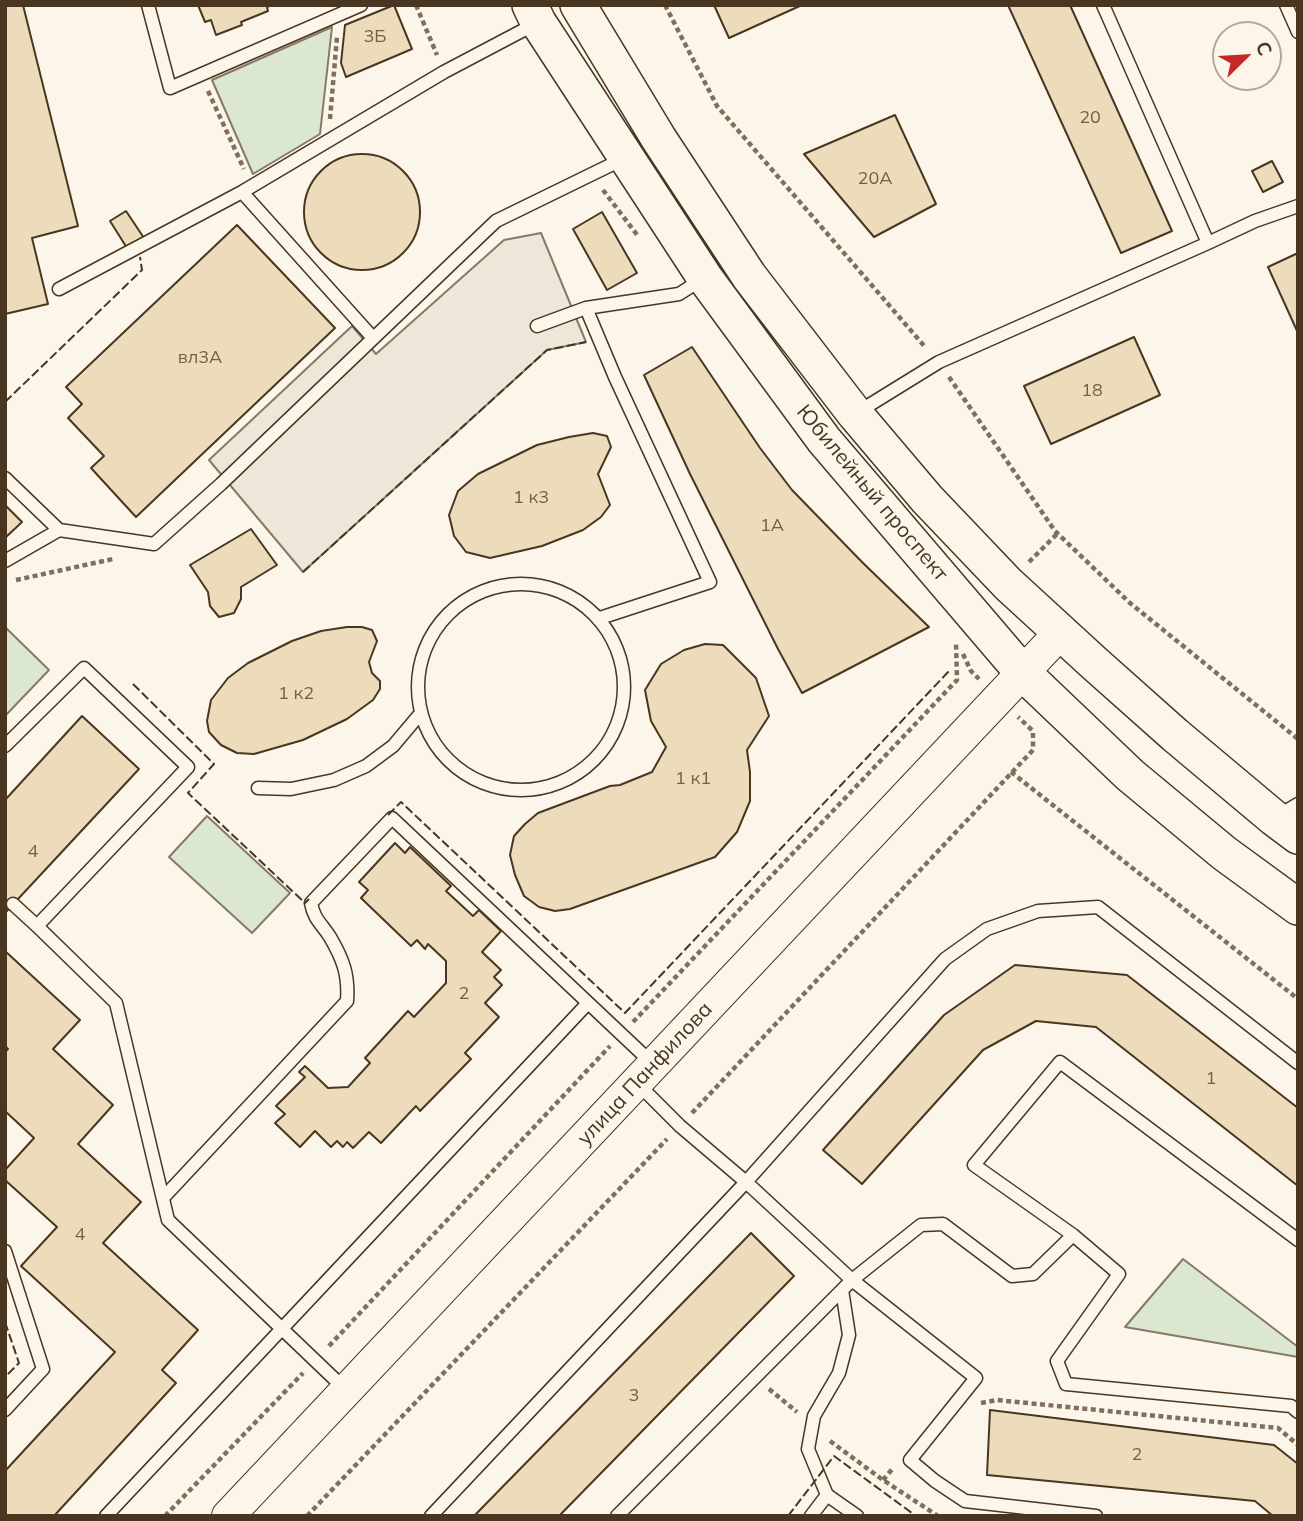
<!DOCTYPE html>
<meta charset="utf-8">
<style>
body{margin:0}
#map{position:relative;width:1303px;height:1521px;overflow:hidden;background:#fbf6e9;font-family:Mulish,sans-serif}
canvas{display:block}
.frame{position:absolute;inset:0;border:7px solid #4a3520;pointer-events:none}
.north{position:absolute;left:1212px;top:21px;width:70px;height:70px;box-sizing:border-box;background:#fbf6e9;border:2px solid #b4a999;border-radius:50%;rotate:66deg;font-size:19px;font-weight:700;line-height:28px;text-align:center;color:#4a3520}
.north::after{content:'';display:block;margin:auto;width:24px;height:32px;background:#c62828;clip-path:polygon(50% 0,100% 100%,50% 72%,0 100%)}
</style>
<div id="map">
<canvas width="1303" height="1521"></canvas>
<div class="frame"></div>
<div class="north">С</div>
</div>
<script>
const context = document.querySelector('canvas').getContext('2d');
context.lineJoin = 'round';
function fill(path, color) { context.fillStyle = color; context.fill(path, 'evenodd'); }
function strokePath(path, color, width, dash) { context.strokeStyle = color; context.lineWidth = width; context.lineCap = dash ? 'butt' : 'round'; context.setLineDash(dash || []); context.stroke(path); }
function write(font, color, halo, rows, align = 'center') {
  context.font = font + ' Mulish,sans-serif'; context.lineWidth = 5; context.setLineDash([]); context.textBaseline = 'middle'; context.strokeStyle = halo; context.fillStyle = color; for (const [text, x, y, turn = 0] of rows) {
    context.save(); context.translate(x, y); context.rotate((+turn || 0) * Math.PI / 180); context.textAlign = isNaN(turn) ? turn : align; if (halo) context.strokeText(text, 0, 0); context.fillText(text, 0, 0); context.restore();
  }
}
const green = new Path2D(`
 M332,27L320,134L253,174L212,80Z
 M5,627L49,670L5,716Z
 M207,816L290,893L252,933L169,857Z
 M1183,1259L1298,1347V1357L1125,1327Z`);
const parking = new Path2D(`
 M541,233L586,342L547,350L303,572L209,460L352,326L376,354L504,240Z`);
const building = new Path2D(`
 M5,5H23L78,226L32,238L48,304L5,314Z
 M198,5H272L267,7L268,11L241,22L242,25L216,35L211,20L205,22Z
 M394,5L412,49L346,77L341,63L345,25Z
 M714,5H802L729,38Z
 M1008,5H1070L1172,231L1121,253Z
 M895,115L936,204L874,237L804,154Z
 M304 212a58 58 0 1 1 116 0a58 58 0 1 1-116 0Z
 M1272,161L1283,182L1263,192L1252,171Z
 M126,211L144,238L127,248L110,221Z
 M602,212L637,273L607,290L573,229Z
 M237,225L335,328L136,517L91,468L104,456L68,418L82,404L66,387Z
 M1298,253V333L1268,267Z
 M1134,337L1160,395L1051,444L1024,386Z
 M692,347L760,448L792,490L862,562L929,627L802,693L778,649L690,474L644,375Z
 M593,433L607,436L611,447L598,474L610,505L601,517L583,530L542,546L490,558L466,552L454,536L449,515L458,491L478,474L537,445L569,437Z
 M5,505L22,522L5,538Z
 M251,529L277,565L241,587V599L234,613L219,617L210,606L208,592L190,565Z
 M347,627H362L372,630L377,641L369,662L372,673L380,681V689L373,700L347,719L303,740L254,754L237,753L221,745L209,732L207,721L211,700L228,678L248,663L292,641L321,631Z
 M705,644L723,645L756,678L769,716L747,750L750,772V801L737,832L715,857L570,909L555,911L539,907L524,896L515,875L510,855L514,836L525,824L538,813L610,786L620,785L652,772L666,747L651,721L645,690L661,664L684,650Z
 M82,716L139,769L5,913V800Z
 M395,843L405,853L410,847L451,886L446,891L473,916L479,910L501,931L482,952L501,970L494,977L502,985L485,1003L499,1017L465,1053L471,1059L420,1111L416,1106L381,1143L369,1132L353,1148L347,1142L343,1147L337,1141L331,1147L315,1131L300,1147L275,1123L285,1114L276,1106L305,1077L299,1072L305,1066L328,1088L348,1087L370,1063L365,1058L408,1011L414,1017L446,983V961L428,944L425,949L417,940L411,946L361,898L368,890L359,882Z
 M5,951L80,1020L53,1049L113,1105L78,1144L141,1202L103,1243L198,1330L162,1370L176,1383L54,1516H5V1471L115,1352L21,1266L57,1227L5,1180V1170L34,1138L5,1111V1052L8,1049L5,1046Z
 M1015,965L1127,975L1298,1108V1186L1096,1027L1036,1021L983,1050L862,1184L823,1150L944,1015Z
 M751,1233L794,1276L559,1516H474Z
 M990,1410L1274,1445L1298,1464V1516H1273L1255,1501L987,1475Z`);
const path = new Path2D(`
 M416,5L437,55
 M665,5L717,106L926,348
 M208,91L244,169
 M330,119L337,37
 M603,190L638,236
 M949,377L1055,531L1130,603L1298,739
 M1029,562L1058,533
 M16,580L113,559
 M963,654L971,671L979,679
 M1011,772L1298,999
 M633,1022L957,680L956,642
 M692,1113L1033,750V731L1018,717
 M329,1346L610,1046
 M769,1389L797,1412
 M981,1403L997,1400L1278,1428L1298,1445
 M830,1441L883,1480L938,1516
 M883,1480L894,1467
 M165,1516L303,1373
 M307,1516L667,1139`);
const service = new Path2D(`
 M148,5L170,88L361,5
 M1103,5L1208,243
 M1286,5L1298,32
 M242,192L373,338
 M59,289L242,192L444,72L535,24
 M586,308L615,377L710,582L600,618
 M537,326L586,308L679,294L701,280
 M858,412L939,362L1208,243L1255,221L1298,206
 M5,478L59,530
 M5,561L59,530L154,544L221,484L496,221L625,158
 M418 687a103 103 0 1 1 206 0a103 103 0 1 1-206 0Z
 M5,746L84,668L188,767L37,926L116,1003L168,1220L346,1390
 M258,788L291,789L334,780L366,766L393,746L420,714
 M1278,816L1298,804
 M13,904L37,926
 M637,1083L680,1126L746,1182L852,1280L976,1378L910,1460L935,1481L965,1501L1096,1516
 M163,1198L347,1001C349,975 343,959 330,937C322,924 314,920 311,903L392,818L653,1064
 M1073,1235L974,1165L1060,1062L1298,1240
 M5,1251L43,1369L5,1410
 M842,1290L849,1335L839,1373L814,1416L808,1449L827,1495L857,1516
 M106,1516L588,1003
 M431,1516L746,1182L945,959L987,929L1038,911L1098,907L1298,1063
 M617,1516L852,1280L921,1225L943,1224L1012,1276L1033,1274L1073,1235L1119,1274L1057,1361L1066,1384L1291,1406L1298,1412
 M811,1516L827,1495`);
const tertiary = new Path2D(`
 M228,1516L1061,632`);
const secondary = new Path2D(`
 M530,5L538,22L705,278L824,440L1023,673L1130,775L1224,853L1298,907
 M578,5L659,139L749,276L855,414L927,499L1008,584L1093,662L1175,735L1274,818L1298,836`);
const fence = new Path2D(`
 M5,402L142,270L140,257
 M303,572L547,350L586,342
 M133,684L214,764L188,793L305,903L309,899
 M388,815L401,802L625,1013L950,670
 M5,1322L19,1363L5,1377
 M788,1516L834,1456L916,1516`);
const numberNames = [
 ["3Б",375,37],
 ["20",1090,118],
 ["20А",875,179],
 ["вл3А",200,358],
 ["18",1092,391],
 ["1 к3",531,498],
 ["1А",772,526],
 ["1 к2",296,694],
 ["1 к1",693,779],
 ["4",33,852],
 ["2",464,994],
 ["1",1211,1079],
 ["4",80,1235],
 ["3",634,1396],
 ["2",1137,1455]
];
const streetNames = [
 ["Юбилейный проспект",872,493,50],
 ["улица Панфилова",645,1074,-47]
];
fill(green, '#dce7d0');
strokePath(green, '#887966', 2);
fill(parking, '#ede7d9');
strokePath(parking, '#887966', 2);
fill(building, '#ecdcbc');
strokePath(building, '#4a3520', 2);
strokePath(service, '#4a3520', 15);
strokePath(tertiary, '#4a3520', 34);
strokePath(secondary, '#4a3520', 38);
strokePath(path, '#7f6f5c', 4.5, [5, 3.5]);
strokePath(service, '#fbf6e9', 12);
strokePath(tertiary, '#fbf6e9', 32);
strokePath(secondary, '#fbf6e9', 35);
strokePath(fence, '#4a3520', 2, [9, 3.5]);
write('18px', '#725f47', null, numberNames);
write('21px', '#4a3520', '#fbf6e9', streetNames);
</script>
